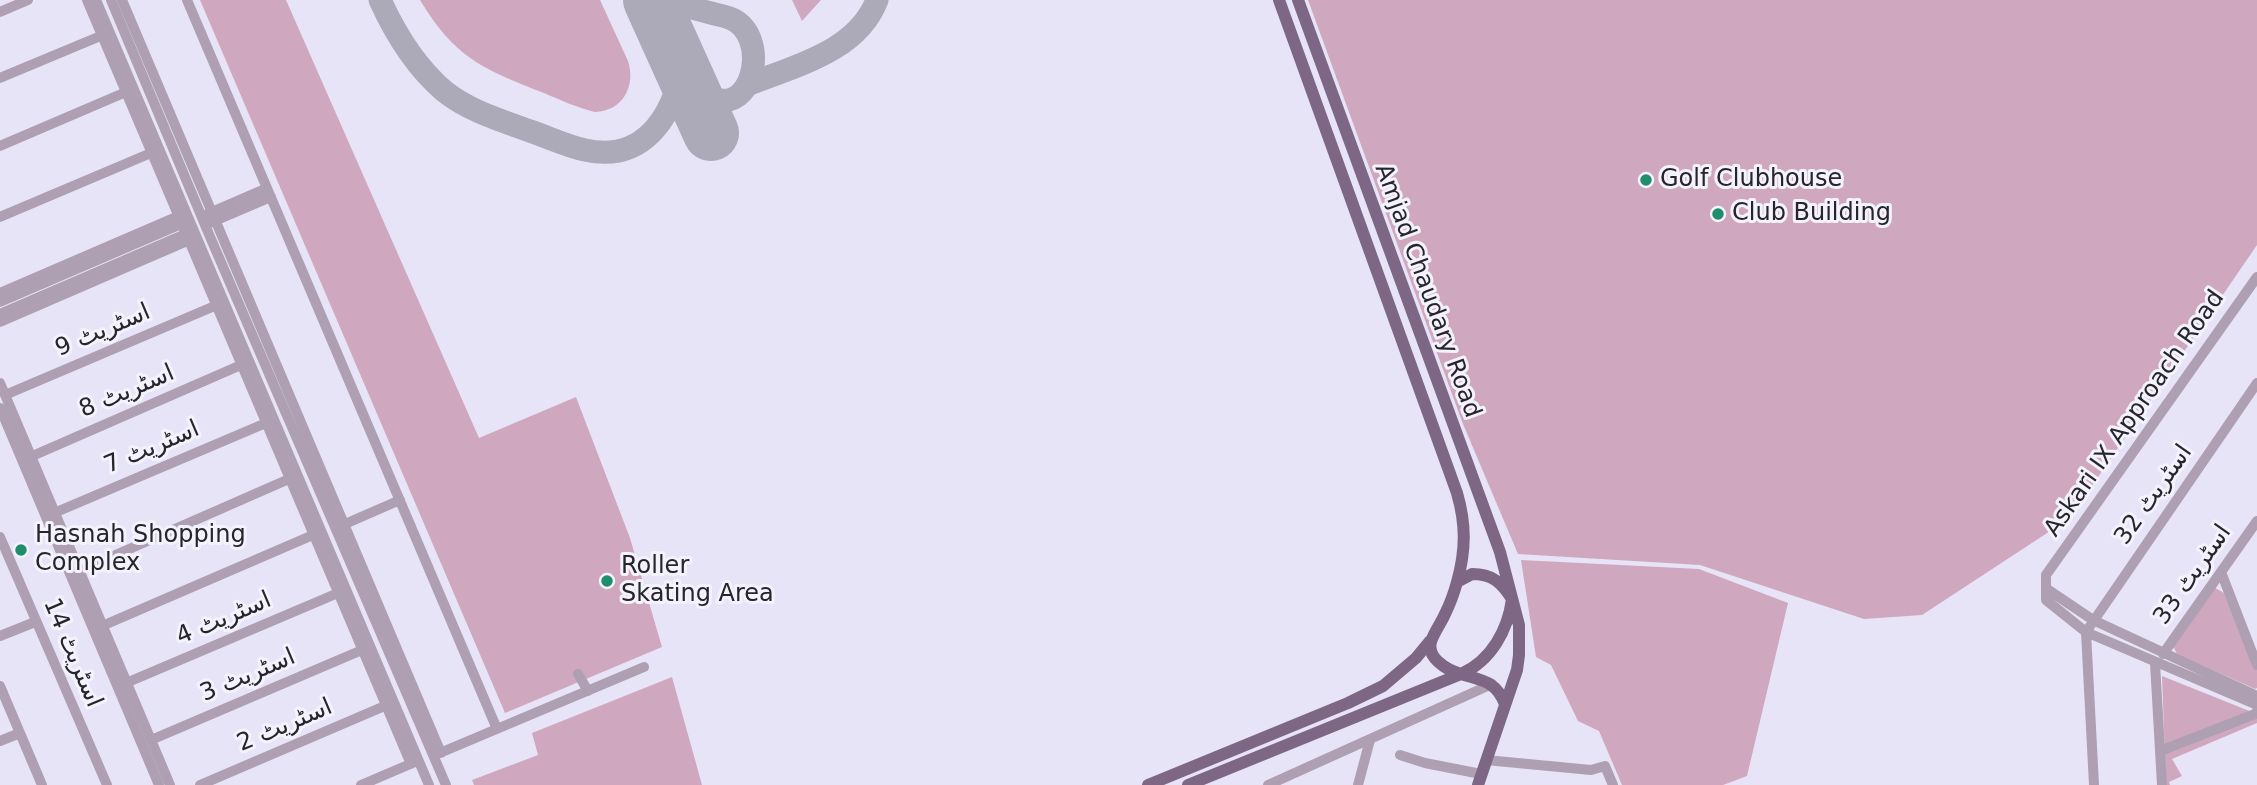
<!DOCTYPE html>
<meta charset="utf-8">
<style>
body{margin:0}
canvas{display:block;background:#e6e4f6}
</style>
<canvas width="2257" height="785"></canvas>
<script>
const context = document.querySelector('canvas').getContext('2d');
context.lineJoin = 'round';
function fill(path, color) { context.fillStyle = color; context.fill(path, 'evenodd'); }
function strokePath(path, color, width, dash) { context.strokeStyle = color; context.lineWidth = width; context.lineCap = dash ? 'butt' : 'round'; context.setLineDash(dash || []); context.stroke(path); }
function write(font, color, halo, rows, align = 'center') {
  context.font = font + ' "DejaVu Sans",Cairo,sans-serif'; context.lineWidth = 6; context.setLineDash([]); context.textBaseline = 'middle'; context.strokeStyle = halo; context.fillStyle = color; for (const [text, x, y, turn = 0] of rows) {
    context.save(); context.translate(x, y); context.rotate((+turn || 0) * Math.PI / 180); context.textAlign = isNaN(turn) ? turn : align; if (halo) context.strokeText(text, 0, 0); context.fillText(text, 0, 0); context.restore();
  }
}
const green = new Path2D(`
 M200,0H286L479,438L576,397L630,538L662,647L505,713Z
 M420,0H600L628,61C636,86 623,111 595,112C578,108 560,100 544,93C483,69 455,58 420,0Z
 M792,0H821L802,21Z
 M1308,0H2257V245L2070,518L1922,615L1864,619L1700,565L1518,554L1463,424Z
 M1521,560L1699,569L1788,603L1747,776L1723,785H1622L1599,731L1578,721L1551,665L1536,657Z
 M2215,588L2224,593L2257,670V688L2255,689L2177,654L2173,646Z
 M2162,676L2257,714V723L2172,759L2182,776L2169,782L2170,785H2166Z
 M672,677L702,785H474L472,780L538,755L532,733Z`);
const taxiway = new Path2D(`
 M380,0C395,33 416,67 444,91C469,111 500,120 530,131C548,137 566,146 585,150C643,163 671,118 682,70
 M664,0C679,4 695,9 711,13C717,15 726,16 732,19C768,36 755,106 720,100C705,97 692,80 682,70
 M747,85C794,66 857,52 877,0`);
const runway = new Path2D(`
 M651,0L711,133`);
const minor = new Path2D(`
 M87,0L411,764
 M96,0L429,785
 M111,0L208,232L446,785
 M122,0L441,753
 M187,0L497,729
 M0,12L28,0
 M0,78L103,35
 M0,146L126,92
 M207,214L267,188
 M0,217L151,153
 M210,223L271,197
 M2257,277L2046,575V600L2086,632L2257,705
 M0,293L183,214
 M0,302L186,222
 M0,314L190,232
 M0,322L192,239
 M0,383L170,785
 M5,395L217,305
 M0,408L159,785
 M30,457L241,365
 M54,513L266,423
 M345,524L400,500
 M0,537L107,785
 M79,571L289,479
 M2221,572L2257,665
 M2047,589L2093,620L2257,696
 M102,626L313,535
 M2086,632L2257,383
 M2086,632L2094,785
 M0,636L35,622
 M2163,654L2257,521
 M2155,663L2162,785
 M578,674L588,691
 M126,683L338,593
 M0,686L42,785
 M151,740L362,650
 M0,741L20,733
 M2160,751L2255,714L2257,711
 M435,755L644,667
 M1400,755L1425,763L1481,774
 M1486,760L1591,770L1605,766L1613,785
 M200,785L387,705
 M361,785L415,762
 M1268,785L1492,684
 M1358,785L1370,740`);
const major = new Path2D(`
 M1279,0L1457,493C1466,524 1466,550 1457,582
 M1298,0L1500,552L1519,625V655L1517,670L1478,785
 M1472,574C1492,574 1501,582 1512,599C1508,630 1491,661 1461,674C1447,670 1424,657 1432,639C1435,631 1441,623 1445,614C1450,604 1454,593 1457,582Z
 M1148,785L1348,703L1383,686L1416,658L1430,641
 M1188,785L1461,674C1483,681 1496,681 1505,704`);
const markers = [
 [1646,180,7,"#208e6d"],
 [1718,214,7,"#208e6d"],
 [21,550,7,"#208e6d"],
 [607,581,7,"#208e6d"]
];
const poiNames = [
 ["Golf Clubhouse",1660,180],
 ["Club Building",1732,214],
 ["Hasnah Shopping",35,536],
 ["Complex",35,564],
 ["Roller",621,567],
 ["Skating Area",621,595]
];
const streetNames = [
 ["Amjad Chaudary Road",1427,291,70],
 ["اسٹریٹ 9",103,331,-23],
 ["اسٹریٹ 8",127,392,-23],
 ["Askari IX Approach Road",2135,414,-55],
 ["اسٹریٹ 7",152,448,-23],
 ["اسٹریٹ 32",2154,495,-55],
 ["اسٹریٹ 33",2193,575,-55],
 ["اسٹریٹ 4",224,619,-23],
 ["اسٹریٹ 14",72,653,67],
 ["اسٹریٹ 3",248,676,-23],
 ["اسٹریٹ 2",285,726,-23]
];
fill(green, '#cfa8bf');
strokePath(taxiway, '#acaab8', 23);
strokePath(runway, '#acaab8', 56);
strokePath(minor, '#aea0b2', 10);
strokePath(major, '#7e6685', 12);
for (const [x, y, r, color] of markers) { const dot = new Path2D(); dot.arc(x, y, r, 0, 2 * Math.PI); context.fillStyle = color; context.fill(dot); strokePath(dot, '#f3f2fd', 2.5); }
write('24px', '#26252c', '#f3f2fd', poiNames, 'left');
write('24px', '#26252c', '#f3f2fd', streetNames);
</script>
